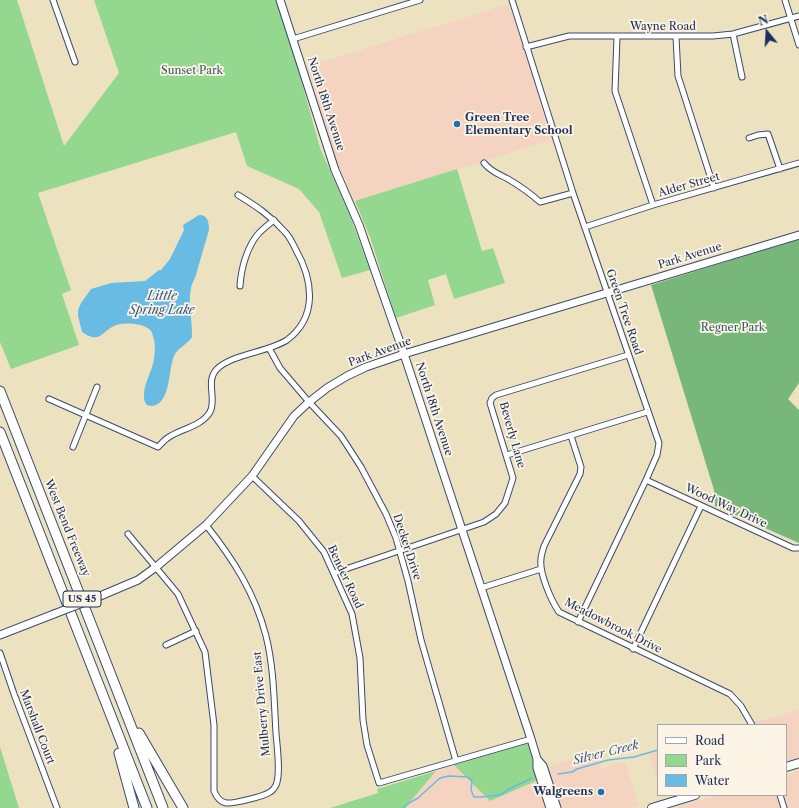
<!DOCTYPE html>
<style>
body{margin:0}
#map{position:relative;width:799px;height:808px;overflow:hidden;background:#ece2c0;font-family:"Libre Caslon Text",serif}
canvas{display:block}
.legend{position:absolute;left:657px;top:724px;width:130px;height:72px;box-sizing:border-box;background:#fcf5e5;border:1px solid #a2a6af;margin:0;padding:5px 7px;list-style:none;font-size:12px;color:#1b2f5e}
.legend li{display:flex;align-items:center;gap:8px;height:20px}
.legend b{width:20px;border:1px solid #a2a6af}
.north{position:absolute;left:747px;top:12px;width:40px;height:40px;-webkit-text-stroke:3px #fcf5e5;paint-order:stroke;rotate:342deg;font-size:11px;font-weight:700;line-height:16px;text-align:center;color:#1b2f5e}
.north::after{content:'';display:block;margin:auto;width:14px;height:18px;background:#1b2f5e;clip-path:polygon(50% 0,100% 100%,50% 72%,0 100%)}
</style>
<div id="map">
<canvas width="799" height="808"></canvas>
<ul class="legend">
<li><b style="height:5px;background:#fff"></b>Road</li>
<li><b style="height:11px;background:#94d78f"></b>Park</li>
<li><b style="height:11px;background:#68bce4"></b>Water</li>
</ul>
<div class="north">N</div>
</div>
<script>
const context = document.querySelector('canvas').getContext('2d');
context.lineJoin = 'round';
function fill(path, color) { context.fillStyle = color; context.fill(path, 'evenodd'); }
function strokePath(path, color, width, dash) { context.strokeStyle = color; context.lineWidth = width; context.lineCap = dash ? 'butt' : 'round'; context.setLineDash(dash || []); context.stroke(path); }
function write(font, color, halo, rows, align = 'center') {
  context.font = font + ' "Libre Caslon Text",serif'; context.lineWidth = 3.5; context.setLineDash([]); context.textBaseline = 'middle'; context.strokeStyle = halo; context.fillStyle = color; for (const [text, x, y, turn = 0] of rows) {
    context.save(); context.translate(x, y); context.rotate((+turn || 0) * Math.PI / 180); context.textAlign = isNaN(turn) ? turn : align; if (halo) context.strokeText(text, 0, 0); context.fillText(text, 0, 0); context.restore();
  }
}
const built = new Path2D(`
 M509,4L554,139L355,201L333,154L325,128L308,66Z
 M799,710V758L786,762V725H744Z
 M658,751V784L649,754Z
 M596,752L601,769L625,761L639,806L630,808H561L547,767Z
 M454,765L490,800L538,780L546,808H405L437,771Z
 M799,771V808H675L718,795H786V775Z`);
const green = new Path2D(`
 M0,0H17L64,146L119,73L94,0H276L292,47L320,148L349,213L370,270L342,278L319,212L299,189L247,166L236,132L38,193L71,290L62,294L79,345L11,369L0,342Z
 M457,169L482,251L493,248L505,283L454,299L446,274L428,280L435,305L396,318L370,237L355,201Z
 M525,743L529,744L538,780L490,801L454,765Z
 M0,747L19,808H0Z
 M436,771L405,808H330L378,793L377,789Z`);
const forest = new Path2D(`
 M799,239V383L788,399L799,410V543L715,506L714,490L651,285Z`);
const water = new Path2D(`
 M199,215C208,214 209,223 209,230L195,278C185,294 193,318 192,337C187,345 178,347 174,356C168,370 171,404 152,406C149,406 146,405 145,402C141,390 150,375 153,364C155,355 156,344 153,336C152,333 152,331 149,329C140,323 123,322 114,326C100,333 100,344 82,332L78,316V310L81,303L91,289L111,283L145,281L159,270H161L170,259L184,230L183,225Z`);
const stream = new Path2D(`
 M558,774L572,772L577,769L608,760L634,757L658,750
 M403,808L409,803L418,798L440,778L449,776L468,777L472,781L471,790L474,797H481L500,795L511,788L532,778`);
const street = new Path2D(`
 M53,0L75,62
 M512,0L573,193L659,443L657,455L646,480L578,622
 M785,0L799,45
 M733,34L742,77
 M617,37L615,91L653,205
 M676,37L678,76L714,188
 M293,39L420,0
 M526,47L569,36H713L733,34L799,16
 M749,138L758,135L768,134L780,169
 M484,163C491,172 499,174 508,179C520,186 530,193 540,202L573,193
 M585,227L653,205L799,163
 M240,286C241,269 247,246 259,233C264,228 269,224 274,220
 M269,348L280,368L309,402L341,436L361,467L386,514L396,538L408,581L421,640L456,761
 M49,399L158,447C161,444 165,439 169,437C181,429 202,426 210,412C217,399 205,381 217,369C232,354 269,352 287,340C318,317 313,280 296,250C293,244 290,237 285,232C271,216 256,206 238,195
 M571,436L581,467L580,474L544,546C543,550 541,555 541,559C539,573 551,600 559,612L730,694L741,706L752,725
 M73,447L97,387
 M507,455L647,412
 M252,476L299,521L324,552L352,614L360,658L363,720L367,745L379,783L531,739
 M646,480L793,548H799
 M128,534L178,594L205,652L214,725V791C216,796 220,802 226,803C233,804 265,796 270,792C272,791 275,787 276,785C281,774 277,746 276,733C274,701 274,668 266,636C255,593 233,559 206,525
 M334,573L484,522L496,514L505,503L513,478L490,403L492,398L496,395L628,355
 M481,588L541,569
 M166,645L196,631
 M633,649L701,506
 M0,653L14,694L57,808
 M780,795L784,808`);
const secondary = new Path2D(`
 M280,0L335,170L359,225L404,354L531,739L537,759V768L550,808
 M93,599L138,580L156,567L206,525L252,476L294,416L309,402L327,388L347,376L366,367L404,354L799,235
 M0,635L54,614
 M537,759L543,766L557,808`);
const primary = new Path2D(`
 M786,767L799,763
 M652,808L695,795`);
const highway = new Path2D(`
 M0,391L163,808
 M0,432L147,808
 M139,733L183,808
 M119,753L134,808`);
const secondaryBridge = new Path2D(`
 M54,614L93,599`);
const markers = [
 [457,124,4,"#1f6fb2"],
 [601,792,4,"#1f6fb2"]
];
const shields = [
 [82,599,38]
];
const shieldNames = [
 ["US 45",82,599]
];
const streetNames = [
 ["Wayne Road",663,27],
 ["North 18th Avenue",326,104,72],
 ["Alder Street",689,185,-16],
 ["Park Avenue",690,256,-17],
 ["Green Tree Road",624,312,71],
 ["Park Avenue",380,352,-20],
 ["North 18th Avenue",434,409,72],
 ["Beverly Lane",512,435,74],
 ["Wood Way Drive",726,506,25],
 ["West Bend Freeway",67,528,68],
 ["Decker Drive",407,547,72],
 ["Bender Road",345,577,65],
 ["Meadowbrook Drive",613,626,27],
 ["Mulberry Drive East",262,704,-95],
 ["Marshall Court",37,727,69]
];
const parkNames = [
 ["Sunset Park",192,71],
 ["Regner Park",733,328]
];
const poiNames = [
 ["Green Tree",465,118],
 ["Elementary School",465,131],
 ["Walgreens",593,792,"right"]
];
const waterNames = [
 ["Little",162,297],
 ["Spring Lake",162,311],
 ["Silver Creek",606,753,-14]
];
fill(built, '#f4d3c1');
fill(green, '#94d78f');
fill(forest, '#77b87a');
fill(water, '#68bce4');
strokePath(stream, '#68bce4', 1.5);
strokePath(street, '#3a4a6d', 7);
strokePath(secondary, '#3a4a6d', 9);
strokePath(primary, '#3a4a6d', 10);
strokePath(highway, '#3a4a6d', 11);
strokePath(street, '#fff', 5);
strokePath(secondary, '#fff', 7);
strokePath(primary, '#fff', 8);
strokePath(highway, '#fff', 9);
strokePath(secondaryBridge, '#3a4a6d', 9, []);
strokePath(secondaryBridge, '#fff', 7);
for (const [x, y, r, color] of markers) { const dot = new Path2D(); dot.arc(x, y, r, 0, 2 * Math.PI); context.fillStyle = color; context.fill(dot); strokePath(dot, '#fcf5e5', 1.5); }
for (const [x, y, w] of shields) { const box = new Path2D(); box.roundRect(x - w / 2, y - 8, w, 16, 3); context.fillStyle = '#fcf5e5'; context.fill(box); strokePath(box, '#1b2f5e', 1); }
write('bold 10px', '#1b2f5e', null, shieldNames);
write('11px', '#1b2f5e', '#fcf5e5', streetNames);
write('11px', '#39596a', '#fcf5e5', parkNames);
write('bold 11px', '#1b2f5e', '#fcf5e5', poiNames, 'left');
write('italic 12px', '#325986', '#fcf5e5', waterNames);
</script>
